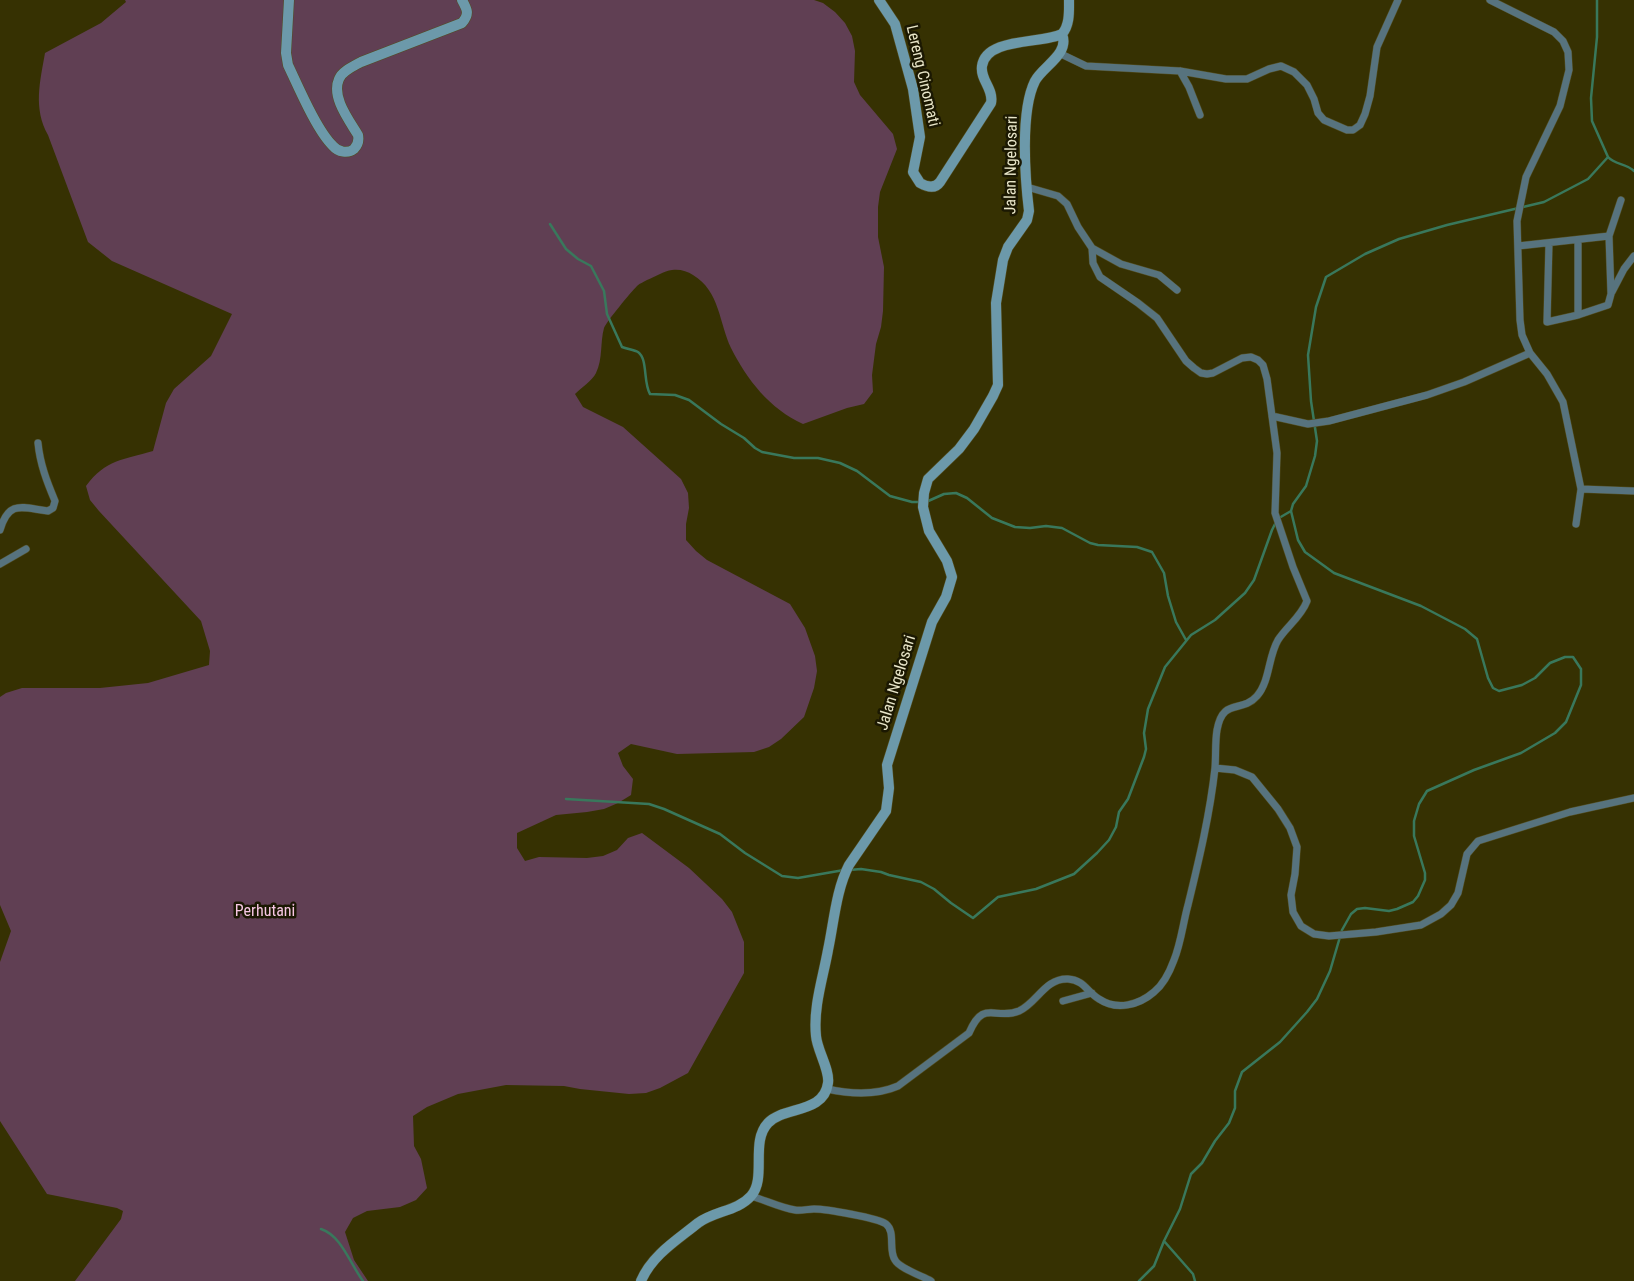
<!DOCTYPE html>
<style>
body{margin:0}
canvas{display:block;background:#363102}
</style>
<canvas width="1634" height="1281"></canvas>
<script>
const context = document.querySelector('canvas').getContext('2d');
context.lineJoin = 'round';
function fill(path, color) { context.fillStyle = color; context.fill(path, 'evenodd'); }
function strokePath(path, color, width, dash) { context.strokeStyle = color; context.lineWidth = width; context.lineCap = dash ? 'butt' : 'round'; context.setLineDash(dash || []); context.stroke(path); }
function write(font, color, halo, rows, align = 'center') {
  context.font = font + ' "Roboto Condensed",sans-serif'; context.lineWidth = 5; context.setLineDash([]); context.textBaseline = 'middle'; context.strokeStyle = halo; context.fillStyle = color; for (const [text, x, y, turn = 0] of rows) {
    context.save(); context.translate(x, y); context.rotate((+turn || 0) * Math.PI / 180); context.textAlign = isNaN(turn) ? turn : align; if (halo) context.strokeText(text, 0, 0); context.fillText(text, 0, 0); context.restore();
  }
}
const green = new Path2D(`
 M125,0H814L823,3L835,12L845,23L852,36L855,51L854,82L860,95L893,134L897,149L880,192L878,207V237L884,267L883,311L881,327L876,344L872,375L873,392L864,404L847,408L803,424C770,409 747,380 731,348C719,323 720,291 693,275C687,271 680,269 672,270C664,271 655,277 647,280C644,282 640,283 637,286C631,292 607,321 604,328C600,342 603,359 596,373C592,381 581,388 575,394L583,407L623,427L681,479L688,493L689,508L686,524V540L696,551L707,560L790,604L805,628L815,656L817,671L814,688L804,717L781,739L769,747L754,752L677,754L631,744L618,753L623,766L633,779L631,795L618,803L604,809L587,812L556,815L517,833V848L525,861L539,857L587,858L603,856L617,850L628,838L642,833L689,868L722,899L732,912L744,942V973L688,1073L660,1088L646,1093L629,1094L580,1089L564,1086L506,1085L458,1094L427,1107L413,1116L414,1146L421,1159L427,1188L416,1200L400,1207L367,1211L353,1218L345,1232L354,1260L368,1281H75L121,1219L123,1211L117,1208L47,1194L0,1121V962L11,931L0,905V697L6,693L22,688H100L148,683L209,665L210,651L201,621L99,511L90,500L86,486C106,459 123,460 153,451L166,403L174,389L211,356L232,314L112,261L88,242L48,135C33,108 40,82 45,53L101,23L126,2Z`);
const stream = new Path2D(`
 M1608,157C1615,165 1626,163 1634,171
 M550,224L566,249L578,259L591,266L604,291L607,314L622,347C627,349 634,350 638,352C648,359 643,382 650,394L675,395L689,400L721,424L744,438L755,448L762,452L794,458H818L840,463L857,471L890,496L912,502H921
 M926,502L944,494L956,493L967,498L992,518L1015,527L1030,528L1046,526L1062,528L1090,543L1098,545L1137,547L1152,552L1164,573L1168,596L1176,622L1186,640
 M1279,518L1291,511L1293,504L1306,486L1315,456L1317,441L1311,401L1308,355L1316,307L1326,277L1365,254L1399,239L1447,225L1544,202L1588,179L1608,157L1592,121L1591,98L1597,37V0
 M566,799L649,804L664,809L720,834L745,853L782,876L798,878L844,870
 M849,870L861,869L881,872L889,875L921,882L934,889L951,903L973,918L998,897L1036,889L1074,874L1097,853L1109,840L1116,827L1119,812L1128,799L1144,757L1146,749L1144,733L1148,709L1165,667L1191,635L1215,620L1245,593L1254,580L1272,530L1276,522
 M321,1229C342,1236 350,1264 363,1281
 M1164,1241L1193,1274L1195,1281
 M1139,1281L1154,1266L1164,1241L1180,1209L1191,1174L1202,1163L1215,1141L1229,1123L1235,1108V1091L1242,1072L1280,1042L1307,1012L1317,999L1330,971L1342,930L1351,914L1357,909L1365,908L1389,911L1397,909L1413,902L1418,896L1425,880V873L1414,836V821L1419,804L1427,791L1474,770L1521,753L1555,733L1566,722L1581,685V669L1573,657H1565L1550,663L1535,678L1522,685L1499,691L1493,688L1488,678L1477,639L1465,629L1421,606L1334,573L1305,552L1298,540L1291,511`);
const street = new Path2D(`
 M1490,0L1554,32L1563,41L1568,52L1569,70L1560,106L1526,177L1517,221L1520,320L1522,335L1530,353L1547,374L1563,402L1581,489L1576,524
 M1059,53L1086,66L1180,71L1226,79H1247L1269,69L1281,66L1294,72L1307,85L1314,99L1318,113L1324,120L1347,130H1353L1360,125L1365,114L1370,96L1377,47L1398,0
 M1180,71L1189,87L1200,115
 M1549,243L1547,322L1578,315L1608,305L1611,294L1609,236
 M1518,246L1609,236L1621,200
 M1092,248L1121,264L1159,275L1177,290
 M1612,292L1624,269L1634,256
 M1578,315V240
 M1272,416L1308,424L1329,421L1427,395L1464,382L1530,353
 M1581,489L1634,491
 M0,530C9,499 23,508 48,511L53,508L55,501C47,482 40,464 38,443
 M0,564L26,549
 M1215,768L1235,770L1252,777L1278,809L1290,828L1297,847L1295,874L1291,895L1293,912L1301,926L1314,934L1329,936L1376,932L1421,925L1441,914L1451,905L1458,893L1467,854L1478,841L1570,812L1634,798
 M1063,1001L1092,993
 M827,1089C850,1094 875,1096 898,1086L969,1033C984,998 995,1021 1019,1011C1037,1003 1045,978 1068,979C1084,980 1087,992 1099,999C1117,1011 1139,1005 1154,992C1164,984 1170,971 1174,960C1181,943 1183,923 1188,905C1199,860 1210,814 1215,768C1216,755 1215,742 1217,730C1223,697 1241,714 1257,696C1270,681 1268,657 1278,640C1287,626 1301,617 1307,601L1293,567L1275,513L1277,453L1267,379L1263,365L1258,360L1251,357L1242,358L1213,373L1207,374L1201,373L1194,368L1186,361L1157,318L1138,303L1100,277L1093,263L1092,248L1078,227L1067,204L1058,196L1027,187
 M751,1196C765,1200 781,1208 795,1210C801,1211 808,1209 814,1209C826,1209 878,1218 886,1224C896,1232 888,1250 895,1260C899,1268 922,1276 931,1281`);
const secondary = new Path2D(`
 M289,0L286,53L288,65C298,86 317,131 333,146C338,152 348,154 354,149C358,145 359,140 358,135C349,120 331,97 339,79C342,71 354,66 361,62L462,23C470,14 467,9 462,0
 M879,0L895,24L913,89L920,137L913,172L920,183C927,187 935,189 940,182L991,103C994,89 980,80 982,66C986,37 1042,44 1062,34
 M1062,34C1070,25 1069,11 1069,0
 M641,1281C652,1255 677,1240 698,1223C714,1211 738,1211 751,1196C767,1178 750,1142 768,1123C784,1106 824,1114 828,1083C830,1070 817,1050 816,1036C813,1007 823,978 828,950C834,922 836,890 849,865L886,811L889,788L887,765L932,622L946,597L952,577L947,561L929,531L923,507L924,493L928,479L959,449L974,429L993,396L998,385L996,303L1003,260L1008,247L1027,220L1029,211C1025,178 1020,111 1035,81C1043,66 1070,54 1062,34`);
const streetNames = [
 ["Lereng Cinomati",922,76,77],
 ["Jalan Ngelosari",1012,165,-89],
 ["Jalan Ngelosari",897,683,-73]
];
const parkNames = [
 ["Perhutani",265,912]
];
fill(green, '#603f53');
strokePath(stream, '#39785c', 2.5);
strokePath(street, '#534e22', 8);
strokePath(secondary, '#534e22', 11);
strokePath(street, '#57737e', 7);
strokePath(secondary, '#6c99aa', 10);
write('16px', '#e9e6c9', '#1b1802', streetNames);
write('16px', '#f7c6e3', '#1b1802', parkNames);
</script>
